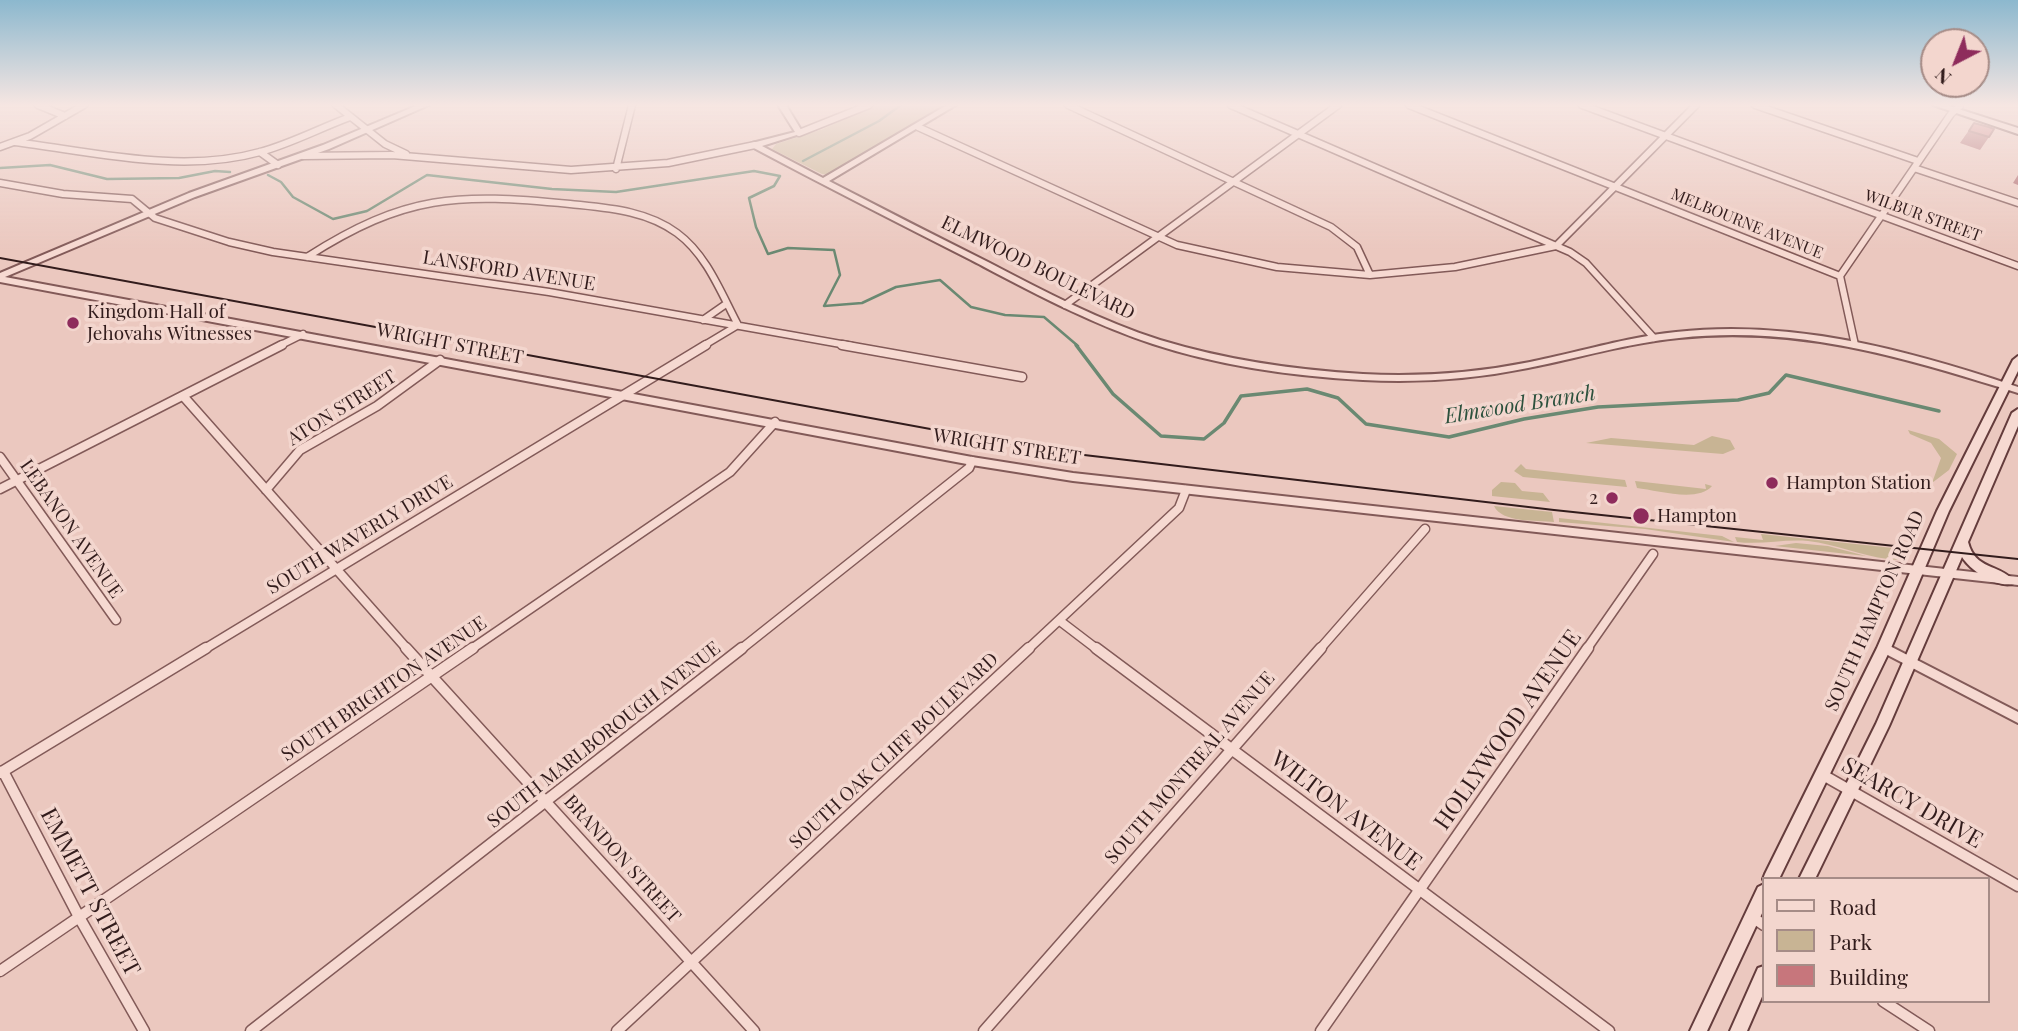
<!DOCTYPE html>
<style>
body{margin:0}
#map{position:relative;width:2018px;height:1031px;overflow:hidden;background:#ebc8bf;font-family:"Playfair Display",serif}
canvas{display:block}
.legend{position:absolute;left:1762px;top:877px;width:228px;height:126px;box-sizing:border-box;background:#f3d6ce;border:2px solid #a68c87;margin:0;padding:9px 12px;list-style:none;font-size:21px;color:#321c1c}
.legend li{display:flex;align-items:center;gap:14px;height:35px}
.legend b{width:35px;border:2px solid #a68c87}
.north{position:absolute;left:1920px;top:28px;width:70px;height:70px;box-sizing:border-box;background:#f3d6ce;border:2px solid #a68c87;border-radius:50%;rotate:222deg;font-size:19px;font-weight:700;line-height:28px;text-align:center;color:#321c1c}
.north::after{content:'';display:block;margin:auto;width:24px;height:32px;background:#8e2c5c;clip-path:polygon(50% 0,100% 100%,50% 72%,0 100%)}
</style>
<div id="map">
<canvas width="2018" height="1031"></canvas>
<ul class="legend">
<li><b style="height:9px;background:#f6d9d1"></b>Road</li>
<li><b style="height:19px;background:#c8b494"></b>Park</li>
<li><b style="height:19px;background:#c7767c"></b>Building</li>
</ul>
<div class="north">N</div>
</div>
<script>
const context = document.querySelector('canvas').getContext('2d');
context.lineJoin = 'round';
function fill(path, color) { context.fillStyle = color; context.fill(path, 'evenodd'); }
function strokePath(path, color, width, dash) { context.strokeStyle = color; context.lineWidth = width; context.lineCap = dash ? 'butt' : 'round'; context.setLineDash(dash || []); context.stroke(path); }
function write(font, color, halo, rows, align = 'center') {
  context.font = font + ' "Playfair Display",serif'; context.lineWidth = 7; context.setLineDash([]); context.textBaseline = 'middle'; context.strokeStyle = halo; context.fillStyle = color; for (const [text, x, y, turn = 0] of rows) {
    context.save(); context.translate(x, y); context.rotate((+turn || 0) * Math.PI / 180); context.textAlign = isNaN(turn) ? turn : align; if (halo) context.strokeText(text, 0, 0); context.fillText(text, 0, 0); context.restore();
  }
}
const green = new Path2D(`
 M875,105H946L829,175L822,174L772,149L776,144L823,129Z
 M1908,430L1939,439L1957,454L1949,470L1932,483L1941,458L1931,443L1910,434Z
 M1712,436L1730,440L1735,449L1723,454L1586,443L1611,438L1694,445Z
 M1521,464L1526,469L1625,480L1627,487L1523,477L1514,471Z
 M1635,481L1706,489L1705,484L1712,486C1698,503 1656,490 1637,488Z
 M1501,482L1515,483L1522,491L1543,493L1550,502L1492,496V490Z
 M1494,506L1552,512L1554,522C1536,520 1502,523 1494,506Z
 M1559,518L1722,536L1734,542L1645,529L1559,522Z
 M1761,534L1912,550L1898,560L1888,559C1861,556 1836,544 1808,541C1784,539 1761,545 1737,542L1735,537L1763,540Z
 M1796,543L1828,546L1866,556L1775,546Z`);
const streamFar1 = new Path2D(`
 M803,161L879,121L901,105
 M0,168L50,165L107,179L179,178L215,171L230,172
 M268,175L281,182L293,197L333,219L367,211L427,175L552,189L616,192L754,171L780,176L774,186L749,198L756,227L768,254L788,248L834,250L840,275L824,306L862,303L896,287L940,280L971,307L1005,315L1044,317L1078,346`);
const stream = new Path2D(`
 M1076,345L1113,394L1161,436L1204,439L1224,423L1241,396L1307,389L1338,398L1366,424L1449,437L1524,419L1598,407L1738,400L1769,393L1786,375L1939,411`);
const minorFar2 = new Path2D(`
 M38,105L65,116
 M336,105L385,144L406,154
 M1068,105L1331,227L1357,247L1370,275
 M1231,105L1570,252L1586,263L1654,338
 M1409,105L1840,276
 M1582,105L2018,266
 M1755,105L1918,161
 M918,127L1177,245L1277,267L1370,275L1455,267L1556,246L1696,105
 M799,133L869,105
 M15,142C94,152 182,174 260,152C290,144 320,128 350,117
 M0,147L30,136L84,105
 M260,152L278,165
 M303,156L392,155L571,170L668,163L755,145
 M1914,168L2018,203
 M616,169L632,105
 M0,183L63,194L132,199L155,218L229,242L273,252L549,292L852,346
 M307,257C406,194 457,193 570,204C607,208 646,210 677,233C707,255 721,293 738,325L703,346
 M1065,305L1338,105
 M703,320L726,304
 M1855,345L1840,276L1951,114L1960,106
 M279,346L303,334`);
const minorFar1 = new Path2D(`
 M842,345L1022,377
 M184,397L408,650
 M0,457L116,620
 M0,489L282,345
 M266,490L300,450L377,406L440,360
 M1060,621L1098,650
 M203,650L706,345
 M470,650L730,472L775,422
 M740,650L969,468L972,461
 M1027,650L1179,508L1186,490
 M1319,650L1425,529
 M1586,650L1653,554`);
const minor = new Path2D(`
 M406,648L754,1031
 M1096,648L1609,1031
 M3,771L79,917L144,1031
 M0,773L206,648
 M1823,775L2018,886
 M1752,917L1764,925
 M0,971L473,648
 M1883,1001L1929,1031
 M251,1031L742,648
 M617,1031L1029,648
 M984,1031L1321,648
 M1321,1031L1588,648`);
const tertiary = new Path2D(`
 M418,105H429L329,149L195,197L5,277L972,457L1073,473L2018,577V585L1073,481L972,465L0,282V273L189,193L323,145Z
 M778,105H786L803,133L762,146L823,178L947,105H956L829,181C883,209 936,236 990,263C1045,292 1101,321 1160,340C1226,360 1294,370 1363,374C1418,377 1475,373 1530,362C1579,352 1627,337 1676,332C1793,319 1908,350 2018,387V393C1904,358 1800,325 1679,338C1628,343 1579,358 1528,368C1474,379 1418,383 1363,380C1292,376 1220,366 1153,344C1089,323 1030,291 971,260C898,223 825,186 752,147V143L795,132Z
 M1884,643L2018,712V723L1880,651L1878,648L1880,645Z`);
const secondary = new Path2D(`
 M1933,105H1946L2018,128V134Z
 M2018,356V371L1949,511L1891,648L1779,879H1764V881L1763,879L1765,874L1877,648L1937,511L2013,360Z
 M2018,409V426L1968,542C1975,570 1999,564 2013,580L2012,584C1995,587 1971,571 1962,557L1889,726L1815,879H1799L1876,724L2012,413Z
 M1764,884V909L1707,1031H1690L1758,887Z
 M1764,966V992L1747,1031H1730L1758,968Z`);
const tram = new Path2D(`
 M0,258L1050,451L1554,510L2018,559`);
const wall = new Path2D(`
 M1974,123L1989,137L1980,150L1960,143Z
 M2018,175V185L2013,183Z`);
const building = new Path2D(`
 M1974,123L1989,127L1994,129L1989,137L1969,131Z`);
const markers = [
 [73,323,7,"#8e2c5c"],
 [1772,483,7,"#8e2c5c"],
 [1612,498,7,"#8e2c5c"],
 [1641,516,9,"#8e2c5c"]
];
const farStreetnames = [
 ["WILBUR STREET",1923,216,20],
 ["MELBOURNE AVENUE",1747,224,22]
];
const streetNames = [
 ["ELMWOOD BOULEVARD",1038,268,26],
 ["LANSFORD AVENUE",509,271,9],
 ["WRIGHT STREET",450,344,11],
 ["ATON STREET",342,408,-32],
 ["WRIGHT STREET",1007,447,9],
 ["LEBANON AVENUE",71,529,55],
 ["SOUTH WAVERLY DRIVE",360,535,-31],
 ["SOUTH HAMPTON ROAD",1875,611,-66],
 ["SOUTH BRIGHTON AVENUE",384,689,-34],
 ["SOUTH MARLBOROUGH AVENUE",604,735,-38],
 ["SOUTH OAK CLIFF BOULEVARD",894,751,-43],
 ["SOUTH MONTREAL AVENUE",1190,768,-49],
 ["BRANDON STREET",622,859,48]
];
const poiNames = [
 ["Kingdom Hall of",87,312],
 ["Jehovahs Witnesses",87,334],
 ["Hampton Station",1786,483],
 ["2",1598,498,"right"],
 ["Hampton",1657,516]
];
const waterNames = [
 ["Elmwood Branch",1520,405,-9]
];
const nearStreetnames = [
 ["HOLLYWOOD AVENUE",1508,730,-55],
 ["SEARCY DRIVE",1912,803,30],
 ["WILTON AVENUE",1346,811,37],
 ["EMMETT STREET",90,892,62]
];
fill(green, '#c8b494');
strokePath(streamFar1, '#6a8972', 2.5);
strokePath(stream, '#6a8972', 3.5);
strokePath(minorFar2, '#825a58', 9);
strokePath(minorFar1, '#825a58', 11);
strokePath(minor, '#825a58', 13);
strokePath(tertiary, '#825a58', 4);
strokePath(secondary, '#643c3c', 4);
strokePath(minorFar2, '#f6d9d1', 6);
strokePath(minorFar1, '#f6d9d1', 8);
strokePath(minor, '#f6d9d1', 10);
fill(tertiary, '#f6d9d1');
fill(secondary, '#f6d9d1');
strokePath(tram, '#321c1c', 2);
fill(wall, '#ab656b');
fill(building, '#c7767c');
strokePath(building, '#8b5357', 2);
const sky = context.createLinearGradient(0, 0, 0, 250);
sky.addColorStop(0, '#8cb8ce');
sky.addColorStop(0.42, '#f6e6e2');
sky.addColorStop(1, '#f6e6e200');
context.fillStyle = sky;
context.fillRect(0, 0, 2018, 250);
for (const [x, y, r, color] of markers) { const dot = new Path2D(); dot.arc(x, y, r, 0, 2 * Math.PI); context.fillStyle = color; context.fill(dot); strokePath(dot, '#f3d6ce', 2.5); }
write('16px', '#321c1c', '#f3d6ce', farStreetnames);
write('19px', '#321c1c', '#f3d6ce', streetNames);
write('19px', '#321c1c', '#f3d6ce', poiNames, 'left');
write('italic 21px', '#2c513d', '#f3d6ce', waterNames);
write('23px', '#321c1c', '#f3d6ce', nearStreetnames);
</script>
